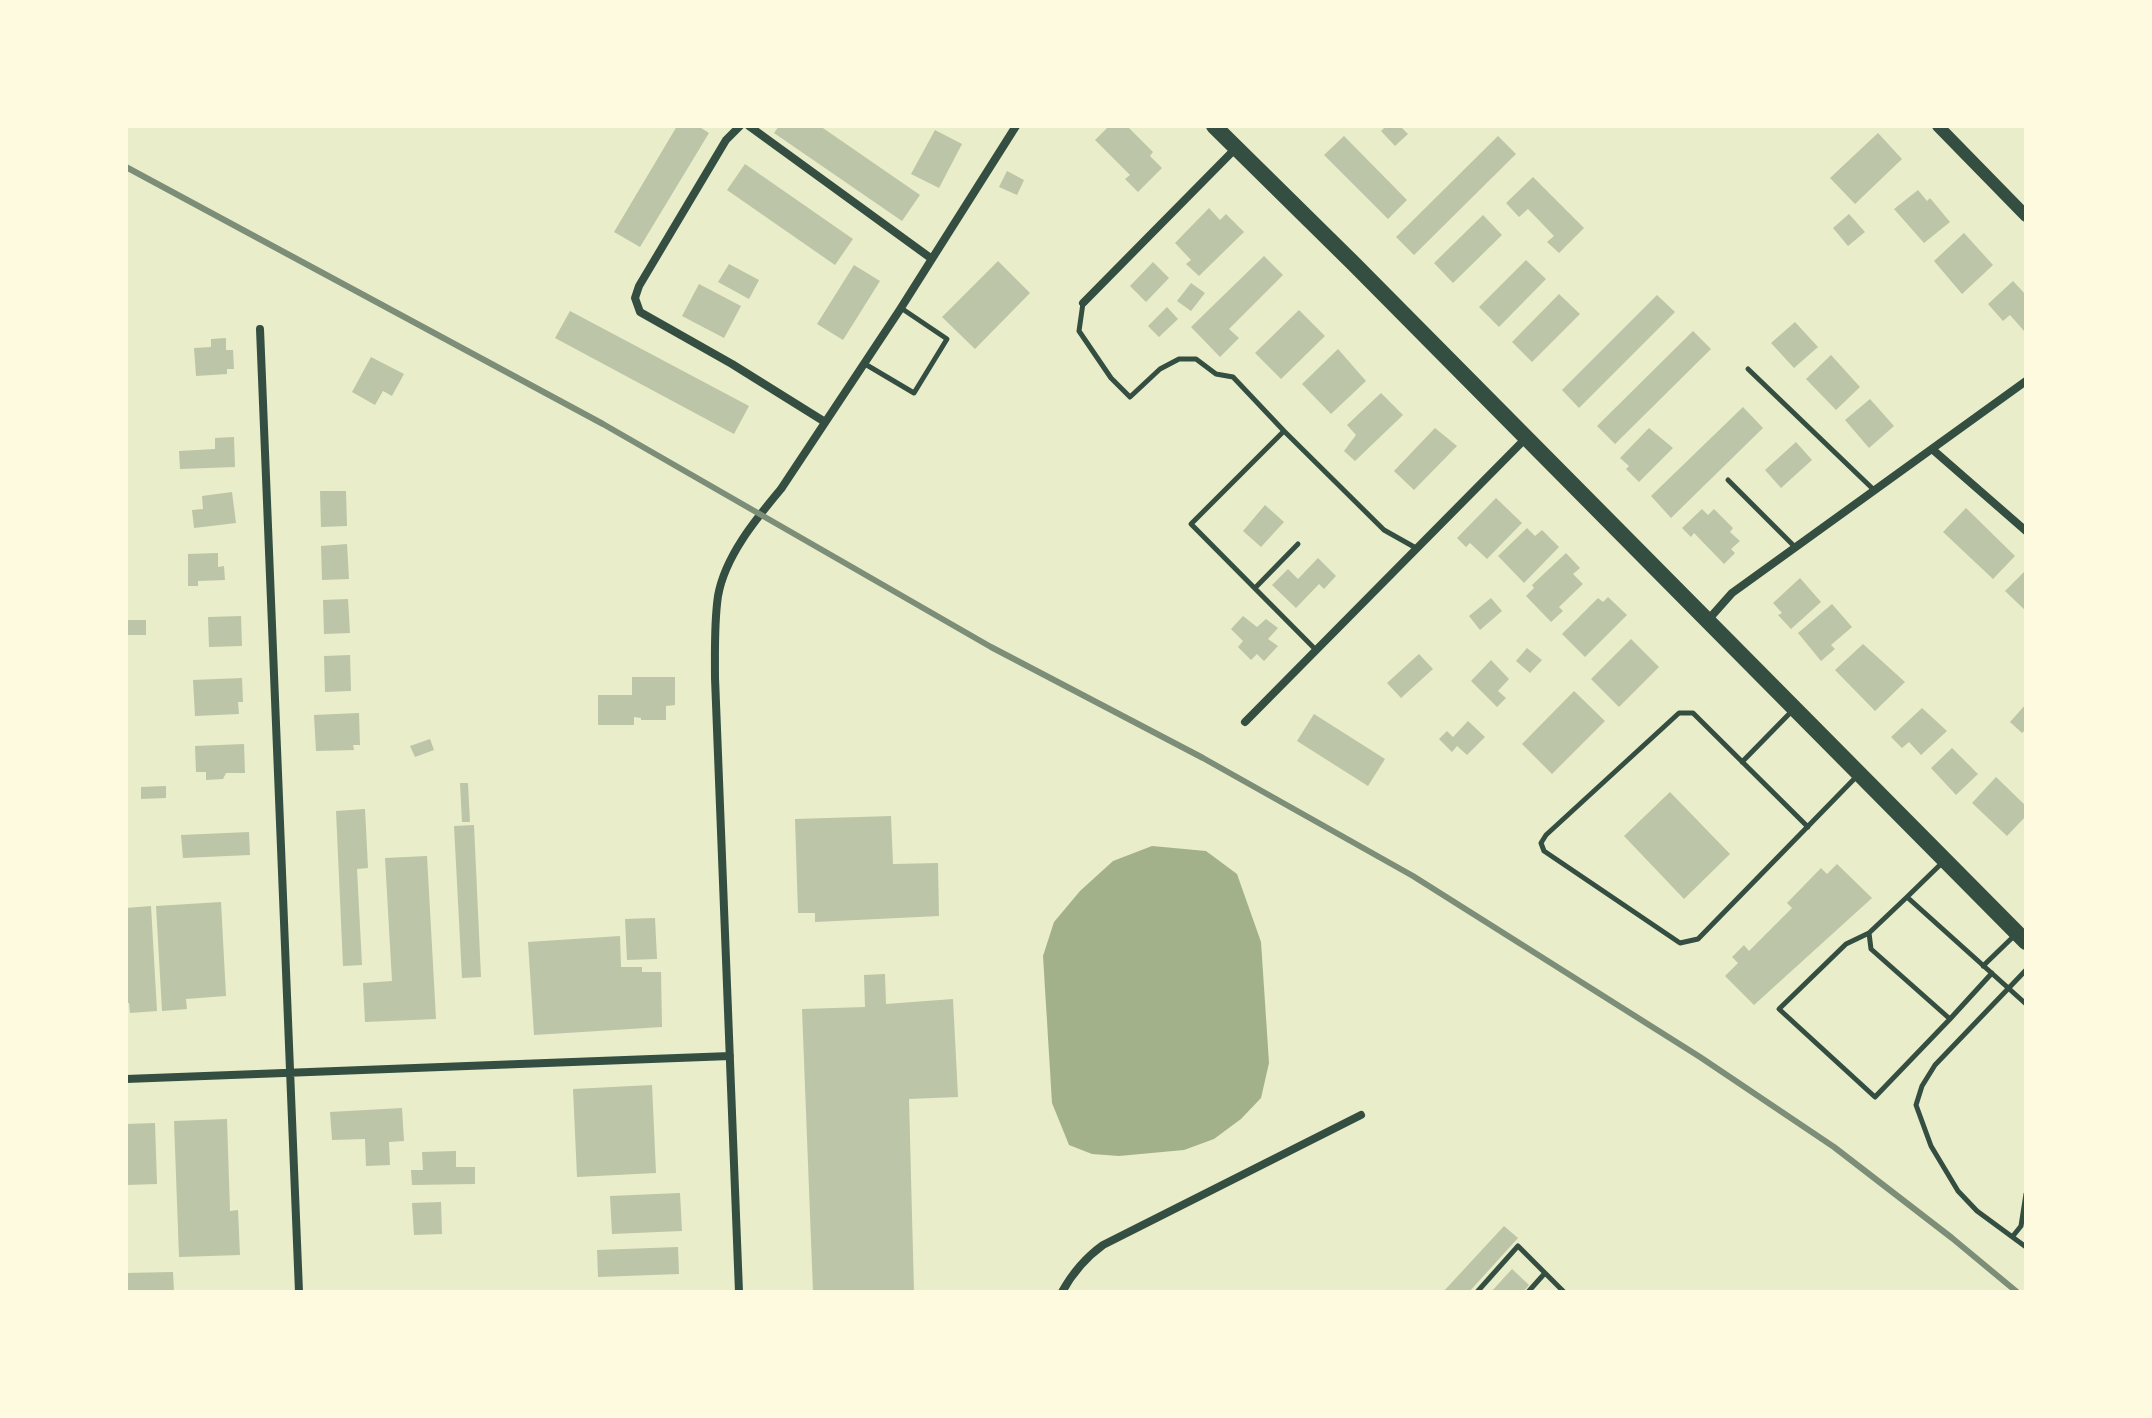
<!DOCTYPE html>
<style>
body{margin:0}
#map{position:relative;width:2152px;height:1418px;overflow:hidden;background:#e9edc9;font-family:Quicksand,sans-serif}
canvas{display:block}
.frame{position:absolute;inset:0;border:128px solid #fefae0;pointer-events:none}
</style>
<div id="map">
<canvas width="2152" height="1418"></canvas>
<div class="frame"></div>
</div>
<script>
const context = document.querySelector('canvas').getContext('2d');
context.lineJoin = 'round';
function fill(path, color) { context.fillStyle = color; context.fill(path, 'evenodd'); }
function strokePath(path, color, width, dash) { context.strokeStyle = color; context.lineWidth = width; context.lineCap = dash ? 'butt' : 'round'; context.setLineDash(dash || []); context.stroke(path); }
const water = new Path2D(`
 M1152,846L1206,851L1237,874L1261,942L1269,1063L1261,1098L1241,1119L1214,1139L1184,1150L1119,1156L1092,1154L1069,1145L1052,1103L1043,956L1054,922L1080,891L1113,861Z`);
const building = new Path2D(`
 M677,126H698L709,133L640,247L614,232Z
 M779,126H820L920,195L902,221L774,133Z
 M1109,126H1127L1153,152L1150,156L1162,168L1138,192L1125,179L1130,175L1095,140Z
 M1386,126H1400L1408,134L1395,146L1381,131Z
 M935,130L962,144L939,188L911,174Z
 M1878,133L1902,159L1855,204L1830,178Z
 M1344,136L1407,200L1388,219L1324,155Z
 M1498,136L1516,154L1414,255L1396,237Z
 M745,164L853,239L835,265L727,190Z
 M1007,171L1024,180L1017,195L999,187Z
 M1533,177L1584,228L1559,253L1547,242L1554,236L1528,209L1519,217L1506,203Z
 M1918,190L1927,201L1930,198L1950,222L1924,243L1894,209Z
 M1209,208L1220,220L1226,214L1244,232L1199,276L1186,264L1191,260L1175,243Z
 M1849,214L1865,232L1848,246L1833,228Z
 M1483,215L1502,235L1453,283L1434,263Z
 M1964,233L1993,265L1962,294L1934,261Z
 M1264,256L1283,275L1229,329L1239,338L1220,357L1191,327Z
 M1526,260L1546,279L1499,327L1479,307Z
 M998,261L1030,293L975,349L942,317Z
 M1153,262L1169,278L1146,302L1130,286Z
 M729,264L759,280L749,299L718,282Z
 M854,265L880,281L843,340L817,324Z
 M2013,281L2026,295L2024,331L2010,315L2003,321L1988,304Z
 M1191,283L1205,293L1191,311L1177,301Z
 M699,284L741,306L724,338L682,316Z
 M1559,294L1580,314L1532,362L1512,342Z
 M1657,295L1675,312L1579,408L1562,390Z
 M1167,307L1178,319L1159,337L1148,326Z
 M1299,310L1325,336L1281,379L1255,353Z
 M570,311L749,406L734,434L555,338Z
 M1795,322L1818,347L1794,368L1771,343Z
 M1693,331L1711,349L1615,444L1597,426Z
 M226,338V350H233L234,369H227V374L196,376L194,348L211,347V339Z
 M1338,349L1366,381L1331,414L1302,384Z
 M1831,355L1860,387L1836,410L1806,379Z
 M371,357L404,374L392,396L383,391L375,405L352,392Z
 M1381,393L1403,415L1355,461L1344,451L1356,435L1347,425Z
 M1870,399L1894,426L1869,448L1845,420Z
 M1743,407L1763,428L1671,518L1651,496Z
 M1435,428L1457,446L1414,490L1394,471Z
 M1649,428L1673,448L1639,482L1626,469L1629,466L1620,458Z
 M234,437L235,467L180,469L179,451L215,449V438Z
 M1796,442L1812,460L1781,488L1765,470Z
 M320,491H346L347,526L321,527Z
 M232,492L236,523L194,528L192,510L203,509L202,496Z
 M1496,498L1522,523L1487,559L1470,543L1466,547L1457,538Z
 M1265,505L1284,522L1261,547L1243,531Z
 M1966,508L2015,556L1993,579L1943,532Z
 M1702,509L1708,515L1714,509L1733,528L1730,532L1740,541L1731,549L1735,553L1724,564L1694,533L1691,537L1682,528Z
 M1527,528L1535,536L1542,530L1559,547L1524,583L1498,556Z
 M347,544L349,579L322,580L321,546Z
 M218,553V567L224,566L225,580L198,581V586H188V554Z
 M1566,553L1580,568L1573,574L1583,584L1559,607L1563,611L1551,622L1526,596L1534,588L1532,585Z
 M1318,558L1336,576L1324,589L1319,584L1296,608L1272,585L1288,569L1298,579Z
 M2026,570V611L2005,591Z
 M1800,578L1821,602L1791,629L1778,615L1782,613L1773,603Z
 M1608,597L1627,615L1585,657L1562,634L1598,598L1603,602Z
 M1491,598L1502,611L1480,630L1469,616Z
 M348,599L350,633L324,634L323,600Z
 M1832,604L1852,627L1831,645L1835,649L1821,661L1798,633Z
 M241,616L242,646L209,647L208,617Z
 M1243,616L1257,627L1266,619L1278,628L1268,639L1278,646L1264,661L1257,654L1251,660L1238,647L1243,641L1231,629Z
 M126,620H146V635H126Z
 M1631,639L1659,667L1619,707L1591,679Z
 M1863,644L1905,682L1875,711L1835,670Z
 M1527,648L1542,660L1530,673L1516,661Z
 M1419,654L1433,669L1401,698L1387,683Z
 M350,655L351,691L325,692L324,656Z
 M1491,660L1509,679L1498,691L1506,698L1497,707L1471,681Z
 M632,677H675V705L666,706V720H641V718L634,717V725H598V695H632Z
 M242,678L243,702H238L239,714L195,716L193,680Z
 M1574,691L1605,721L1552,774L1522,744Z
 M2026,704V729L2022,733L2010,722Z
 M1922,708L1947,731L1921,755L1909,742L1902,748L1891,737Z
 M359,713L360,745H353L354,750L316,751L314,715Z
 M1314,714L1385,759L1368,786L1297,741Z
 M1468,721L1485,737L1467,755L1457,746L1452,752L1439,739L1447,731L1453,737Z
 M430,739L434,750L415,757L410,746Z
 M244,744L245,773H226L223,779L206,780V772H196L195,746Z
 M1952,748L1978,774L1956,795L1931,768Z
 M1996,777L2026,806V816L2007,836L1972,803Z
 M460,783H468L470,822H462Z
 M166,786V798L141,799V787Z
 M1670,792L1730,854L1684,899L1624,836Z
 M365,809L368,868L357,869L362,965L343,966L336,811Z
 M891,816L893,864L938,863L939,916L815,922V913H798L795,819Z
 M474,825L481,977L462,978L454,826Z
 M249,832L250,855L183,858L181,835Z
 M427,856L436,1019L365,1022L363,983L392,981L385,858Z
 M1837,864L1872,898L1754,1005L1725,976L1738,963L1732,957L1744,945L1749,951L1792,908L1787,903L1821,868L1827,874Z
 M221,902L226,996L186,999L187,1009L162,1011L156,906Z
 M151,906L157,1011L130,1013L129,1003H126V908Z
 M655,918L657,959L627,960L625,919Z
 M620,936L621,967H642V972H661L662,1027L534,1035L528,942Z
 M885,974L886,1004L953,999L958,1097L909,1099L914,1292H813L802,1009L865,1007L864,975Z
 M652,1085L656,1173L577,1177L573,1089Z
 M402,1108L404,1141L389,1142L390,1165L366,1166L365,1139L332,1140L330,1112Z
 M227,1119L230,1211L238,1210L240,1255L179,1257L174,1121Z
 M155,1123L157,1184L126,1185V1124Z
 M456,1151V1167H475V1184L412,1185L411,1170H423L422,1152Z
 M680,1193L682,1231L612,1234L610,1196Z
 M441,1202L442,1234L414,1235L412,1203Z
 M1504,1226L1518,1238L1469,1292H1443Z
 M678,1247L679,1274L598,1277L597,1250Z
 M1512,1269L1529,1285L1523,1292H1491Z
 M173,1272L174,1292H126V1273Z`);
const service = new Path2D(`
 M1083,303L1079,331L1111,378L1130,397L1160,369L1179,359H1196L1216,374L1233,377L1284,431
 M865,364L914,393L947,339L901,308
 M1748,369L1874,490
 M1728,480L1795,547
 M1255,588L1298,544
 M1316,650L1191,524L1284,431L1384,530L1416,548
 M1742,762L1791,712
 M1808,827L1693,713H1679L1546,835L1541,843L1544,851L1680,943L1698,939L1858,775
 M1907,897L1944,861
 M1869,933L1846,944L1779,1009L1875,1097L1950,1019
 M1983,966L2014,936
 M2026,970L1935,1065L1922,1086L1916,1105L1931,1146L1958,1191L1977,1211L2026,1247
 M1992,973L1950,1019L1871,949L1869,933L1907,897L2026,1004
 M2013,1236L2021,1226L2026,1194
 M1477,1292L1518,1246L1564,1292
 M1528,1292L1545,1273`);
const minor = new Path2D(`
 M740,126L726,140L639,286L635,298L640,312L732,364L825,422
 M749,126L932,259
 M1083,303L1235,149
 M260,329L299,1292
 M1932,449L2026,531
 M1708,620L1732,593L2026,381
 M1245,722L1525,439
 M126,1079L730,1056
 M739,1292L715,678C715,651 714,623 718,596C725,556 756,519 781,489L899,311L1016,126
 M1062,1292C1073,1272 1085,1258 1103,1245L1361,1115`);
const tertiary = new Path2D(`
 M1938,126L2026,216`);
const primary = new Path2D(`
 M1214,126L1354,264L2026,942`);
const rail = new Path2D(`
 M126,167L603,424L991,647L1203,758L1413,876L1700,1057L1834,1147L1952,1238L2017,1292`);
fill(water, '#a3b18a');
fill(building, '#bcc5a7');
strokePath(service, '#344e41', 5);
strokePath(minor, '#344e41', 8);
strokePath(tertiary, '#344e41', 12);
strokePath(primary, '#344e41', 16);
strokePath(rail, '#7c8e77', 6);
</script>
